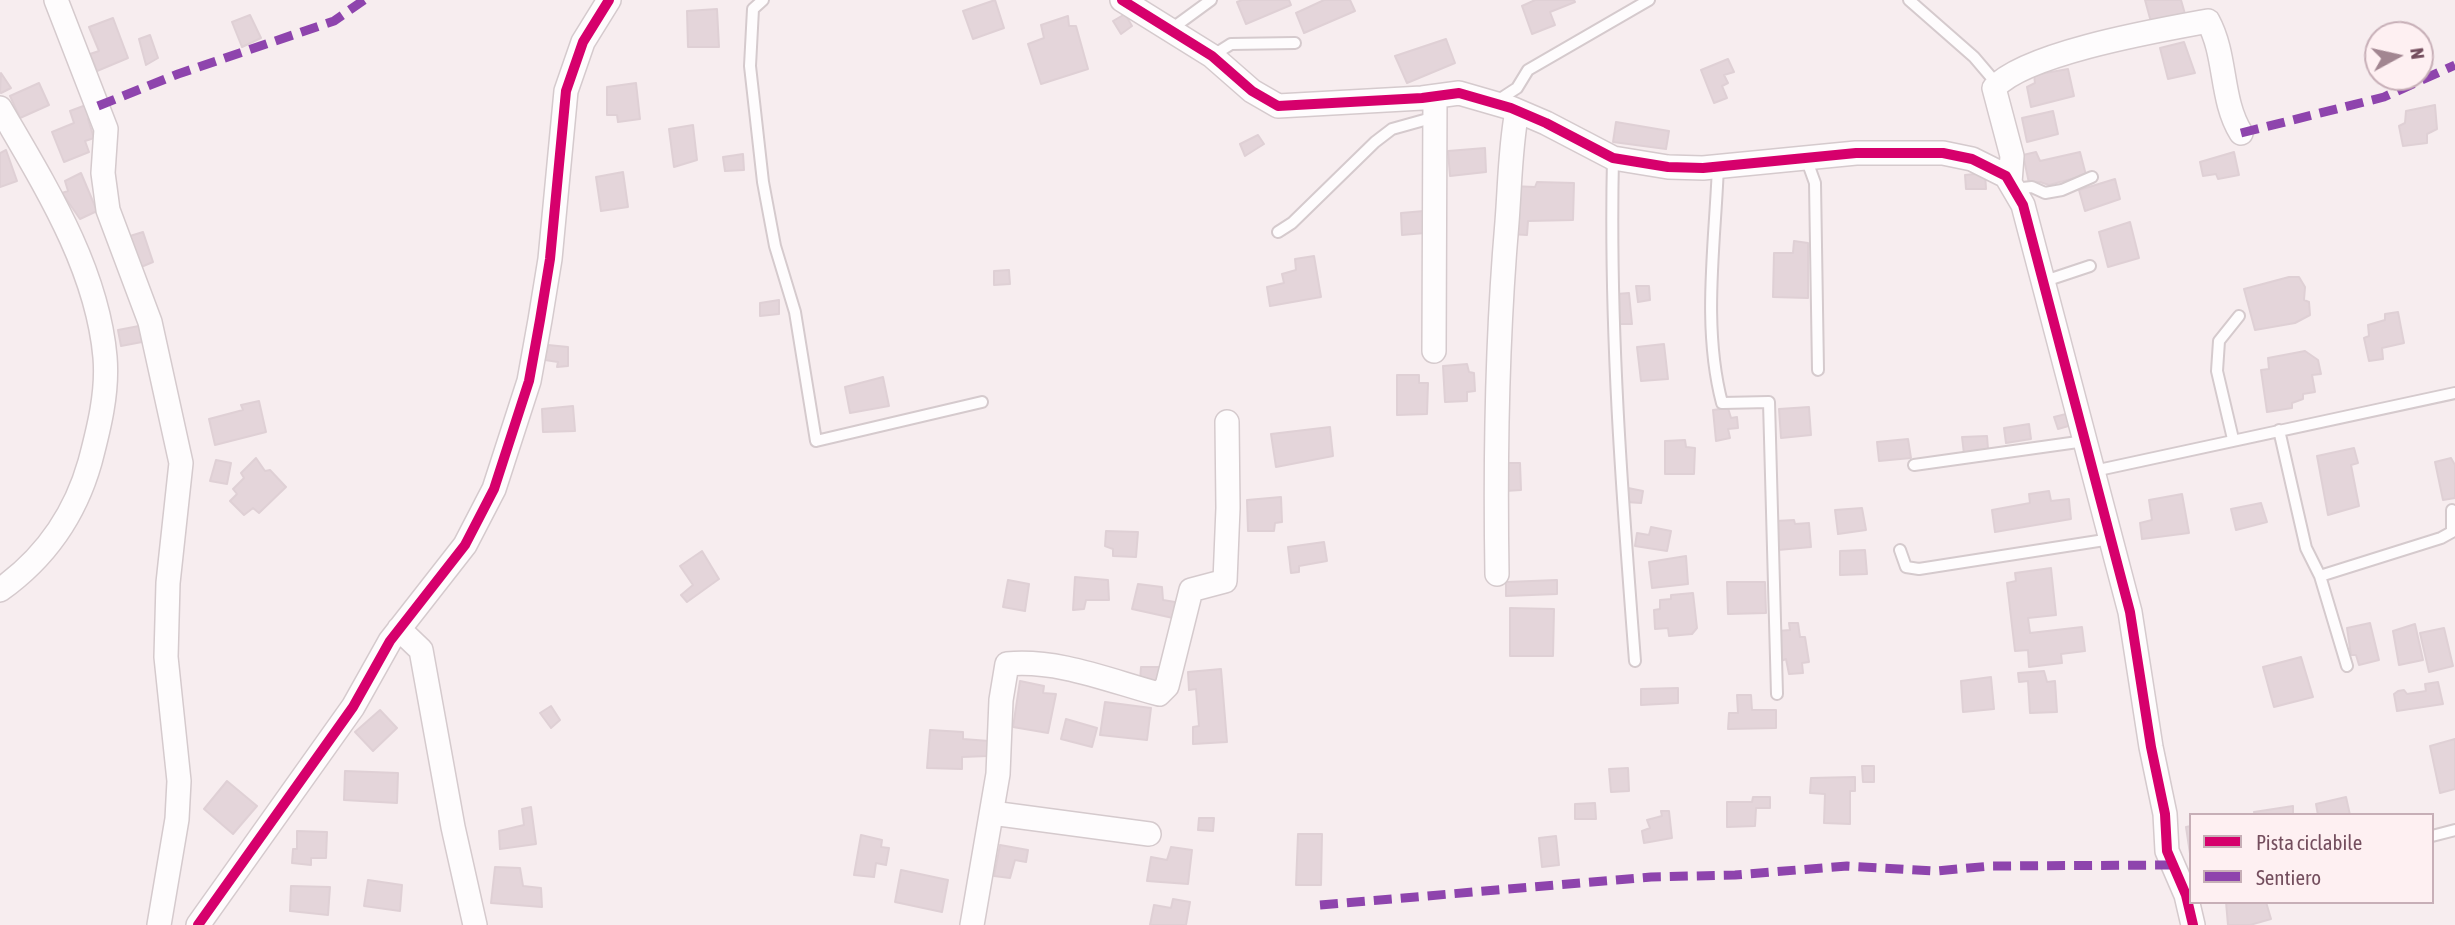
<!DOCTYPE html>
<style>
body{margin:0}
#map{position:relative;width:2455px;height:925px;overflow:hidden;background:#f7edef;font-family:"Asap Condensed",sans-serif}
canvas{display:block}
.legend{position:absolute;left:2189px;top:813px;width:245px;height:91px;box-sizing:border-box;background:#fef0f2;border:2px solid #c7afb7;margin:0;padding:9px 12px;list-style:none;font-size:21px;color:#744e5e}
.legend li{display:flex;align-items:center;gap:14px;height:35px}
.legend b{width:35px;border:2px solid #c7afb7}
.north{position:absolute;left:2364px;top:21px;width:70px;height:70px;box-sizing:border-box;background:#fef0f2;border:2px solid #c7afb7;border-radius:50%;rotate:82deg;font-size:19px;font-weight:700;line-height:28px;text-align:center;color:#744e5e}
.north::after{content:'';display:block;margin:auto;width:24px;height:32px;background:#a28691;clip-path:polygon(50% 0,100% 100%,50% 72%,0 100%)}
</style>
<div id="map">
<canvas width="2455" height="925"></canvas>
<ul class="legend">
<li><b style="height:9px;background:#d6006c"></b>Pista ciclabile</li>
<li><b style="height:9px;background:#8e44ad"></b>Sentiero</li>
</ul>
<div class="north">N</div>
</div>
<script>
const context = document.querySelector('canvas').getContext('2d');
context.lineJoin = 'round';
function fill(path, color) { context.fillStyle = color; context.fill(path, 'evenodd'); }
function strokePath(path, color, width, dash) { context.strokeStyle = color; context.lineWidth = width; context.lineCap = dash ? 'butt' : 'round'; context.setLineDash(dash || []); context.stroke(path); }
const building = new Path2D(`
 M995,0L1004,28L973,39L963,11Z
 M1242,0H1289L1291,5L1246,24L1237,2Z
 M1324,0H1350L1355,11L1304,33L1296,13Z
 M1535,0H1574L1575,2L1550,12L1555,25L1532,34L1522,6Z
 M2145,0H2181L2185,14L2151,22Z
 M717,9L719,47H688L687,11Z
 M1125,14L1132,26L1121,34L1113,21Z
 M250,15L261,38L242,47L232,22Z
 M1068,16L1069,26H1076L1088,69L1041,84L1028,44L1044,38L1041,25Z
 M113,18L128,58L97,71L90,54L99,51L89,27Z
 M150,35L158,58L146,65L139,39Z
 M1446,39L1455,63L1407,83L1395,56Z
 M2184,42L2195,73L2168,79L2160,48Z
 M1728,59L1734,72L1724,75L1728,83L1722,86L1727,98L1714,103L1701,70Z
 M2068,69L2074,96L2031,107L2027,87L2035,83L2034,75Z
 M1,73L11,88L1,93L0,92Z
 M39,83L49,105L20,118L10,96Z
 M636,83L640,119L618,122L617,115H607V87Z
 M86,105L92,117L88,119L94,138L85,141L89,152L64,162L52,132L74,123L70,111Z
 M2435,105L2437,129L2427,134V143L2403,146L2399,126L2405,123L2406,111Z
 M2053,111L2058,134L2027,142L2022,118Z
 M1616,122L1669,131L1666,149L1613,142Z
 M693,125L697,160L674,167L669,129Z
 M1258,135L1264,144L1245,156L1240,144Z
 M1485,148L1486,172L1450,176L1448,151Z
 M6,150L17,181L0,187V153Z
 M2036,152L2040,161L2080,152L2086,175L2049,185L2040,182L2029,183L2023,155Z
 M2234,152L2239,175L2218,179L2216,174L2203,176L2200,162Z
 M743,154L744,170L725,171L723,157Z
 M623,172L628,207L601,211L596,177Z
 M81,173L97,211L80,219L62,193L68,191L65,181Z
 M1985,173L1986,189H1966L1965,175Z
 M2115,179L2120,199L2085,211L2079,190Z
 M1537,182L1574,183L1573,220L1528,221L1527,235L1510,234L1511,186L1535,187Z
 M1424,211L1425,233L1402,235L1401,213Z
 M2130,222L2139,258L2108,267L2099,232Z
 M143,232L153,262L141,267L130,236Z
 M1794,241L1808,243V298L1773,297L1774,253H1793Z
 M1314,256L1321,297L1270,306L1267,287L1284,283L1282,274L1296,270L1295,259Z
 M1009,270L1010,284L994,285V271Z
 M2289,277H2299L2305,287L2304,300L2309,302L2310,315L2295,323L2255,330L2244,289Z
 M1636,286H1649L1650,300L1638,302Z
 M1629,293L1632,324H1619L1616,294Z
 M779,300V314L760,316V303Z
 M2398,312L2404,343L2382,348L2383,359L2369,361L2364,338L2369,336L2368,325L2385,320V314Z
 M139,326L142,342L121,346L118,330Z
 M1664,344L1668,379L1641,381L1637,347Z
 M548,345L568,347V366L557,367L558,362L545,360Z
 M2305,351L2318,360L2321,374L2312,375L2315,392L2303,394V399L2292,403V408L2267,412L2261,370L2269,369L2268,358Z
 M1467,364L1469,372L1474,373L1475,391L1467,392V401L1445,402L1443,366Z
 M1397,375H1419V383H1428L1427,414L1397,415Z
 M883,377L889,406L850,413L845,387Z
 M259,401L266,432L215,445L209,419L243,410L241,405Z
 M573,406L575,431L543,432L542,409Z
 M1809,407L1811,435L1781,438L1779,409Z
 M1728,408L1731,418L1737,417L1738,428L1728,429L1730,438L1716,441L1713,410Z
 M2070,413L2072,425L2058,429L2054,417Z
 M2029,424L2031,439L2006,443L2004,428Z
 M1330,427L1333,456L1276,467L1271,434Z
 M1987,436L1988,449L1964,454L1962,437Z
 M1908,439L1911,458L1879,461L1877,442Z
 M1685,440L1686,447L1695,448L1694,474H1665V441Z
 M2354,448L2358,463L2351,465L2359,506L2328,515L2317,456Z
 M256,458L265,471L270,470L286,487L259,513L253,508L244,515L230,501L237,494L233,489L244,478L241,473Z
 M2451,458L2455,465V498L2443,500L2435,462Z
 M216,460L231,463L227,484L210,481Z
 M1504,463H1520L1521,490L1505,491Z
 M1628,488L1643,491L1641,503L1626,502Z
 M2049,491L2051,501L2069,499L2071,519L1995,532L1992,510L2030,503L2029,494Z
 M2182,494L2189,533L2142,539L2140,523L2152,520L2149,500Z
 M1281,497L1282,522L1275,523L1274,531H1248L1247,500Z
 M2261,503L2267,522L2236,530L2231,509Z
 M1862,508L1866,530L1838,534L1835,510Z
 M1794,520L1795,524L1809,523L1811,547L1778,550L1776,521Z
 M1651,527L1671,531L1667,551L1635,546L1637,533L1649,535Z
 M1106,531L1138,532L1136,557L1113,556V549L1105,546Z
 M1324,542L1327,561L1299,566V572L1291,573L1288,547Z
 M1865,550L1867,574L1840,575V551Z
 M702,551L719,579L687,602L681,595L693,585L680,566Z
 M1686,556L1688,584L1652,588L1649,562Z
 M2051,568L2056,615L2028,618L2030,633L2082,627L2085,651L2061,654L2062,663L2029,667L2028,650L2015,651L2007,583L2016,581L2015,573Z
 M1075,577L1108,580L1109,600H1086L1084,609L1073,610Z
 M1008,580L1029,584L1025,611L1003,607Z
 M1557,580V594L1506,596V582Z
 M1727,582H1765L1766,613L1728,614Z
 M1138,584L1162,587L1163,600L1175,602L1173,618L1132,609Z
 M1693,593L1697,628L1692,634L1669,636L1668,628L1655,629L1654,610L1660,609V600L1671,599V595Z
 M1510,608L1554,609L1553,656H1510Z
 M1789,623H1798L1800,637H1805L1809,662L1802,663L1803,673L1789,674L1786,659L1781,661L1778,631L1790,630Z
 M2370,623L2379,660L2359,665L2356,655H2351L2347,628Z
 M2415,624L2423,660L2399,665L2393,631Z
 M2444,628L2453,666L2429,672L2420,633Z
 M2301,657L2313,697L2274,707L2263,667Z
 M1141,667H1159L1158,683L1140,681Z
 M1221,669L1227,742L1193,744V727L1199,726L1196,689L1189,690L1188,672Z
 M2044,671L2047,682L2055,681L2057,712L2030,713L2028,681L2019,682L2018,673Z
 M1991,677L1994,709L1963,712L1961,681Z
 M1020,681L1044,686L1043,693L1056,694L1048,733L1013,727Z
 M2438,682L2443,704L2397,711L2394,694L2398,691L2404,690L2407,694L2426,691L2425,684Z
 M1678,688V703L1641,705V689Z
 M1737,695H1751L1752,710H1776V728L1728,729L1729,713H1738Z
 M1105,702L1151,708L1147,740L1100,735Z
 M551,706L560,720L551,728L540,713Z
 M380,710L397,728L373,751L355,732Z
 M1066,719L1097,728L1092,747L1061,739Z
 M930,730L963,732V739L989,741L988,756L962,757V769L927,768Z
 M2455,739V789L2440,793L2430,746Z
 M1862,766H1874V782H1863Z
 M1628,768L1629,791L1611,792L1609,769Z
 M345,771L398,773L397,803L344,800Z
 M1855,777V791H1850V824L1824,823L1825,794L1810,793L1811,778Z
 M227,781L257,806L233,834L204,809Z
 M1753,797H1770V808H1756L1755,826L1727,827V802H1752Z
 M2346,797L2350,815H2318L2316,804Z
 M1595,803L1596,819H1575V804Z
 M2293,806V815H2255L2254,812Z
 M531,807L536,844L500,849L499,831L524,825L522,809Z
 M1661,811H1669L1672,838L1644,843L1642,831L1650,828L1647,820L1662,816Z
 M1199,818H1214L1213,831L1198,830Z
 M2191,826V860L2186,827Z
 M297,831L327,832L326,858H311V865L292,863L293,849H297Z
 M1298,834H1322L1321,885H1296Z
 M861,835L882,840L881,847L889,848L886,865L876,863L874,877L854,875Z
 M1556,836L1559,865L1542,867L1539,838Z
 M1000,845L1028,850L1026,862L1015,860L1010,878L994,876Z
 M1171,847L1192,850L1188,884L1147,881L1151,857L1167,860Z
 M495,867L520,868L523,886L541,888L542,907L491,903Z
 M901,870L948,880L942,912L895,902Z
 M368,880L402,885L400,911L364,906Z
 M291,886L330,887L328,915L290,911Z
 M1173,899L1190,902L1186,925H1150L1154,905L1171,908Z
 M2226,902H2266L2271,919L2250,925H2228Z`);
const service = new Path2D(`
 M763,0L753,9L750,66L763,182L775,246L795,312L816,441L982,402
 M1909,0L1974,57L1997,84
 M1170,30L1211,0
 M1212,56L1231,44L1295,43
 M1497,101L1517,88L1528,70L1649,0
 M1613,158C1609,326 1622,494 1635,661
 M1806,158L1815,183L1818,370
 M1718,166C1715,244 1702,327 1722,403L1769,402L1777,694
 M2013,189L2032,187L2045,193L2062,190L2092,177
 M1278,232L1292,223L1375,142L1392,129L1435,117
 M2045,281L2090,266
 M2279,430L2306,548L2320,576L2347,666
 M2233,439L2217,371L2219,341L2239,316
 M1914,465L2085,441
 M2094,471L2455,393
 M1900,550L1906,567L1919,569L2111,539
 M2320,576L2441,538L2452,532V510
 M2432,836L2455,830`);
const minor = new Path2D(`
 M56,0L106,129L103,173L108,210L150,322L181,463L168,583L166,657L179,781L177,819L159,925
 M1122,0L1212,56L1252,91L1278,106L1422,98L1459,93L1511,108L1546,123L1613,158L1668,167L1703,168L1856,153H1943L1972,159L2006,176L2023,205L2130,612L2151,747L2165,814L2167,851L2186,895L2193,925
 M0,108C44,184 97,267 105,357C108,392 99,428 90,462C75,515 45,558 0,590
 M2010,183L2012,156L1994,88C2025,53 2159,30 2208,21C2227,56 2220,99 2241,133
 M1434,351L1435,97
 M1497,574C1495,457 1497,338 1507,222C1510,184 1510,148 1517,111
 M399,629L421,650L453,827L475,925
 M992,813L1149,834
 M198,925L353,707L390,641L465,545L494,489L529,381L540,320L550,259L566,91L583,42L609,0
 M972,925L998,774L1001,700L1007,664C1058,659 1110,681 1159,694L1167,686L1191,590L1225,581L1228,508L1227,422`);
const quiet = new Path2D(`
 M98,106L178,74L334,21L364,0
 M2241,133L2384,97L2455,65
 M1320,905L1651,877L1735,875L1847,866L1936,871L1991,866L2173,865`);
const cycleway = new Path2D(`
 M1122,0L1212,56L1252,91L1278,106L1422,98L1459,93L1511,108L1546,123L1613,158L1668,167L1703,168L1856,153H1943L1972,159L2006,176L2023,205L2130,612L2151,747L2165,814L2167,851L2186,895L2193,925
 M198,925L353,707L390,641L465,545L494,489L529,381L540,320L550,259L566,91L583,42L609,0`);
fill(building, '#e4d5da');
strokePath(building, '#dfd0d5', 2);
strokePath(service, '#d5cacd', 14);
strokePath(minor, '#d5cacd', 26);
strokePath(service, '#fefcfd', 10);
strokePath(minor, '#fefcfd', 23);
strokePath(quiet, '#8e44ad', 9, [18, 9]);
strokePath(cycleway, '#d6006c', 10);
</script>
